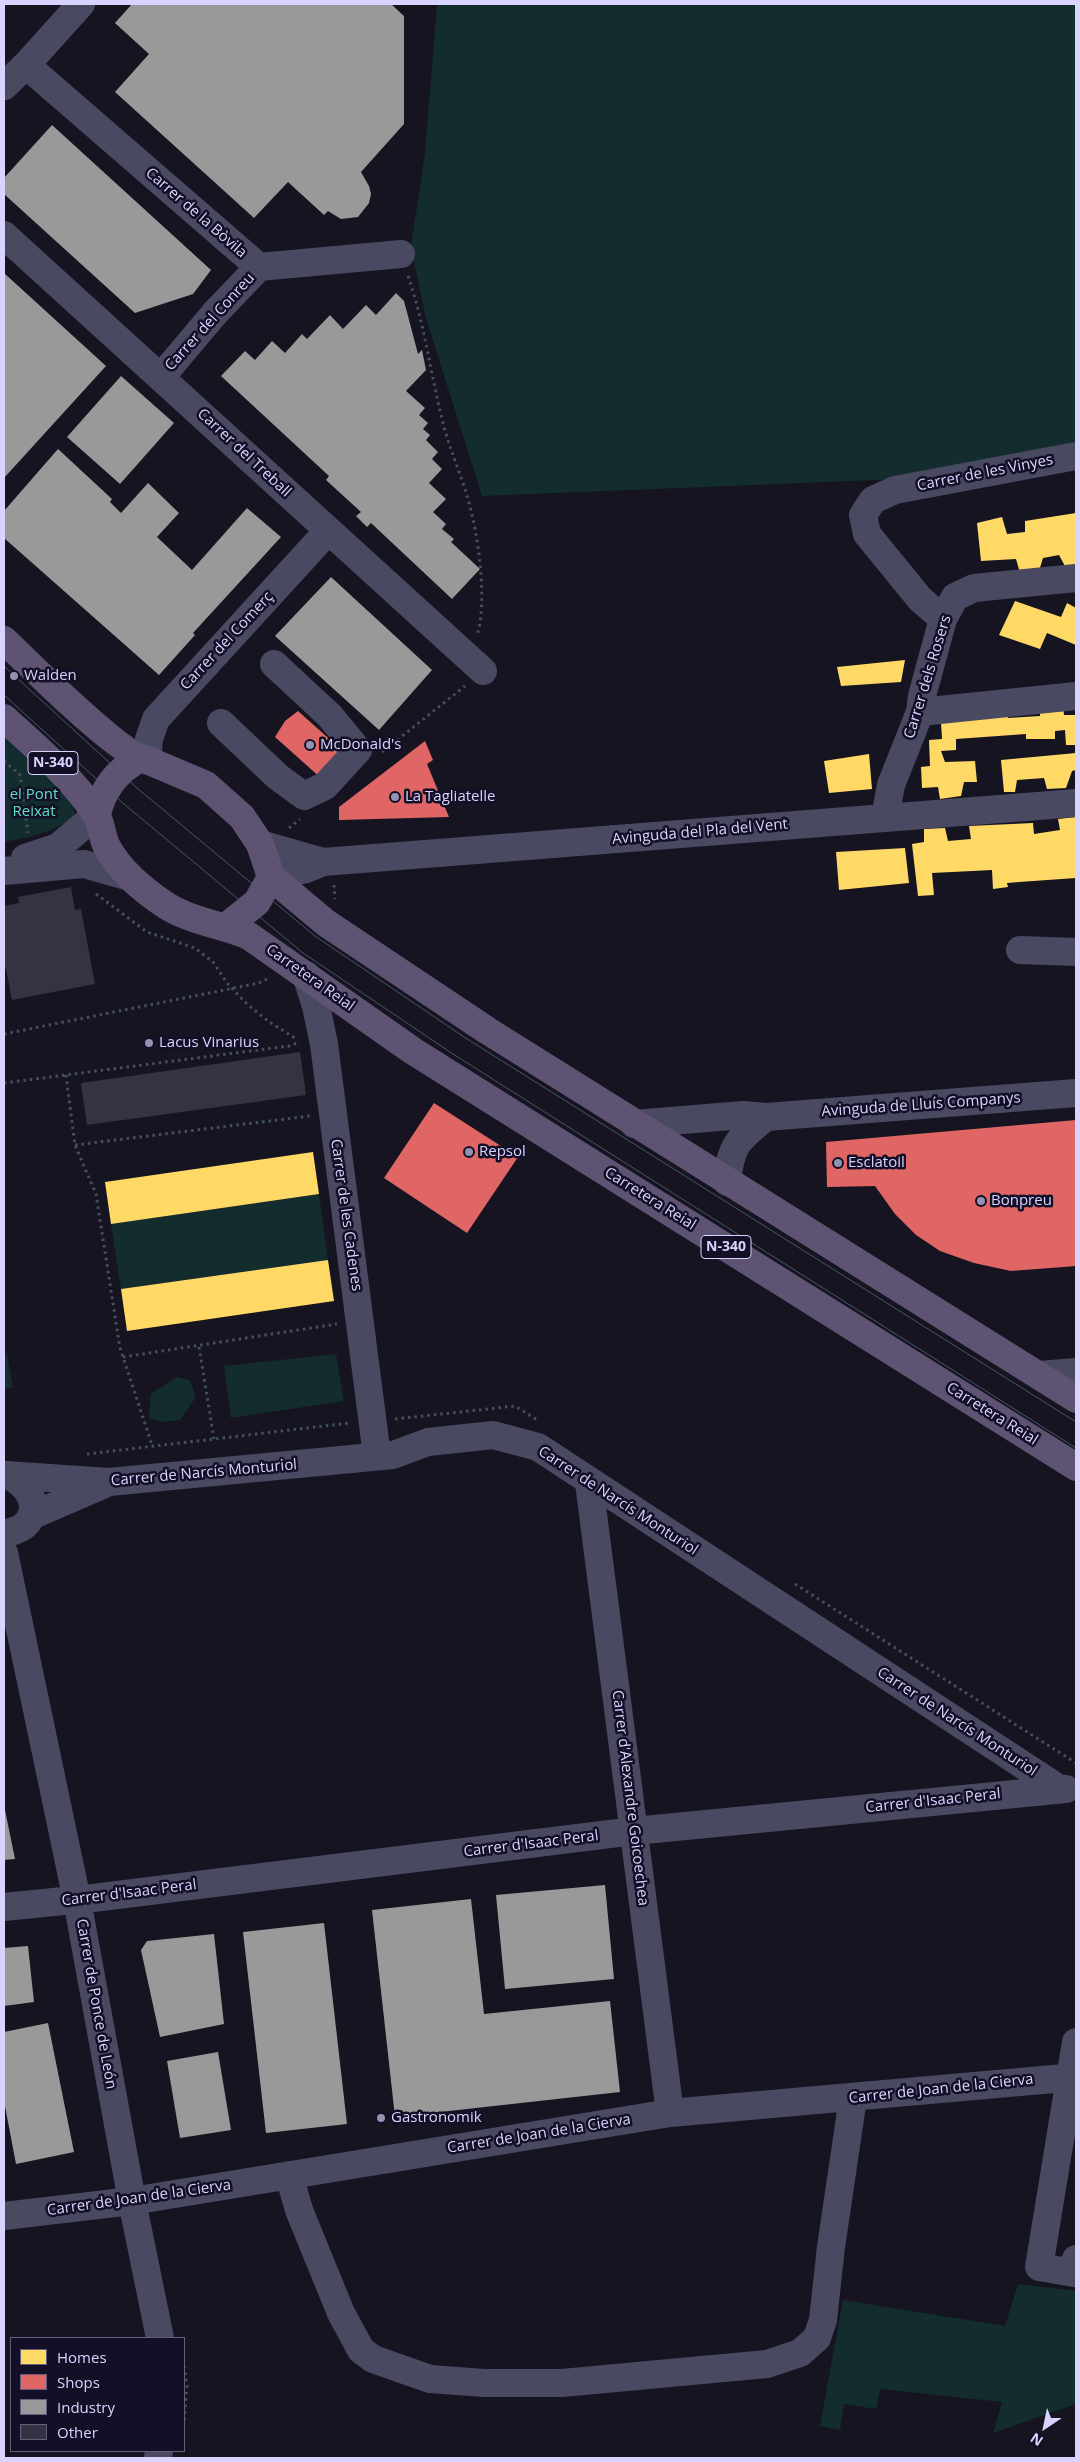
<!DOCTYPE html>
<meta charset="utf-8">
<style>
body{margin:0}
#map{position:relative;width:1080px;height:2462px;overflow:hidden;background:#161421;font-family:"Open Sans",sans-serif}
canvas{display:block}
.frame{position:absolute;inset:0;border:5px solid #d9d4ff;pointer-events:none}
.legend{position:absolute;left:10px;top:2337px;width:175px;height:115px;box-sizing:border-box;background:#130f26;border:1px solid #625e7d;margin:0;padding:6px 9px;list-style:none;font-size:15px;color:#d9d4ff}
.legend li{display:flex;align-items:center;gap:10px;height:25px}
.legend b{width:25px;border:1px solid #625e7d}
.north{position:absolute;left:1020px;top:2402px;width:50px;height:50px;-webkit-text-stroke:4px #130f26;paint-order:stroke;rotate:214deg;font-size:14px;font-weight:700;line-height:20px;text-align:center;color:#d9d4ff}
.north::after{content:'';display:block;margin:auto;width:18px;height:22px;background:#d9d4ff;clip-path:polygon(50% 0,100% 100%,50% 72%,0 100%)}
</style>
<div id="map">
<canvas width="1080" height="2462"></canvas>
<div class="frame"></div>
<ul class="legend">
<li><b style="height:14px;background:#ffd966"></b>Homes</li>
<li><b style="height:14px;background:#e06666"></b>Shops</li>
<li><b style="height:14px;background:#999"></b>Industry</li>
<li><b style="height:14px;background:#343243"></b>Other</li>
</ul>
<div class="north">N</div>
</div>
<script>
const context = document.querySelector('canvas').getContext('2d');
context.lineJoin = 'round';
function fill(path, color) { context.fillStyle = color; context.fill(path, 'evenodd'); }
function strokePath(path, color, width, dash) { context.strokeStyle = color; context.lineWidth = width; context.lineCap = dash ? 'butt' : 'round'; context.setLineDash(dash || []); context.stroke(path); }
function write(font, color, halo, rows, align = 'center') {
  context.font = font + ' "Open Sans",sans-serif'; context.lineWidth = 5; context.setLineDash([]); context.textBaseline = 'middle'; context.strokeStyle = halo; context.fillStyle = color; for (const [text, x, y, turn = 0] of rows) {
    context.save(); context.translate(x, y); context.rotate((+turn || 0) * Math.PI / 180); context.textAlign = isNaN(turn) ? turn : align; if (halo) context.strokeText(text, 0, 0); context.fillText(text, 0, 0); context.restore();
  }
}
const green = new Path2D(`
 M437,4H1076V443L901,479L482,496L425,315L411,247L425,153Z
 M4,735L70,795L75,816C53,833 30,837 4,842Z
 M319,1194L328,1260L121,1289L111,1224Z
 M7,1354L13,1387L4,1389V1355Z
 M336,1354L344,1401L231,1418L224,1366Z
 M176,1377L190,1380L196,1397L180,1420L161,1422L149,1418L151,1394Z
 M1018,2284L1076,2291V2404L993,2433L1002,2402L880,2389L876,2409L844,2404L840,2430L820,2426L843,2300L1005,2326Z`);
const homes = new Path2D(`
 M1076,513V568H1066L1059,555L1043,558L1039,571L1020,573L1016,559L981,561L977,523L1002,517L1007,534L1025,532V521Z
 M1015,601L1061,617L1067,603L1076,608V645L1047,633L1040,649L999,635Z
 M905,660L901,682L841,686L837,667Z
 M1063,705L1064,715H1076V745H1066L1065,730L1055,731V739H1026V734L956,739V750L941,751L945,762L975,761L977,782H964L961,796L940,799L938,787L922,788L921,767L930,766L929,740L942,739L941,722L1006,709L1008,718L1040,716V707Z
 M1076,753V770L1072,771L1066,788L1047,789L1044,778L1017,780L1015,792H1004L1001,760Z
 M869,754L872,789L829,793L824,761Z
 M1076,817V878L1019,882L1007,883L1008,887L993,889L992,870L932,873L934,895L918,896L912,844L924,842V829L945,828L948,841L971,839L969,826L1033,823L1034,834L1060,830L1058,819Z
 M905,848L909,883L839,890L836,852Z
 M313,1152L319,1194L111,1224L105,1182Z
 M328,1260L334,1301L127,1331L121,1289Z`);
const shops = new Path2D(`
 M298,711L345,753L322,779L275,737L285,721Z
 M425,741L433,760L427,764L449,817L339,820V807Z
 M434,1103L518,1157L467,1233L384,1178Z
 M1076,1120V1266L1011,1271L974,1263L940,1251L916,1235L895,1214L875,1186L827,1187L826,1142Z`);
const industry = new Path2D(`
 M132,4H391L404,16V124L361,172L369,186L371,194L369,203L358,217L341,219L328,211L324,215L288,182L254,218L115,92L149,54L115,23Z
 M52,125L211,270L193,294L135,313L4,194V178Z
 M4,273L106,366L4,478Z
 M396,293L404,301L418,354L422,350L426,370L406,391L425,408L419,415L428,423L423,429L430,435L426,440L438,452L432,459L442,469L429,483L446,499L433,512L446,524L442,529L454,539L451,542L480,569L452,599L371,523L367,527L356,516L361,512L326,480L329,476L221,376L245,351L255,360L272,341L285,353L302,334L307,339L330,315L343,329L366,305L376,315Z
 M121,376L174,423L120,484L67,437Z
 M58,449L112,499L110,502L121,513L148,483L179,513L157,537L192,570L247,508L281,537L193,633L195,635L159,675L4,538V511Z
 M331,577L432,670L379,730L275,636Z
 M4,1810H5L15,1859L4,1860Z
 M605,1885L614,1979L505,1989L496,1895Z
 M471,1899L484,2014L610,2001L620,2092L395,2117L372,1910Z
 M324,1923L347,2124L266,2133L243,1932Z
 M214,1934L224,2024L160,2037L141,1950L147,1941Z
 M28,1946L34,2002L4,2006V1948Z
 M48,2023L74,2152L16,2164L4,2101V2032Z
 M218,2052L231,2130L180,2138L167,2061Z`);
const building = new Path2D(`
 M71,887L75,910L81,909L95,984L12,1000L6,969H4V906L19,903L18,897Z
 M300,1052L306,1095L87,1125L81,1083Z`);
const path = new Path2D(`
 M408,276C425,325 431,377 444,427C451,452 461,475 468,499C478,533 488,602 477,635
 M382,752L465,686
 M4,761L20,775L28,833
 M289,828L300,819
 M334,885L335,899
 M96,894L147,932L195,948L213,962L227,983L247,1004L268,1021L298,1040
 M4,1034L259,983L269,978
 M66,1075L75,1145L96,1194L120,1348L152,1445
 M4,1083L289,1046L300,1042
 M75,1145L310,1116
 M199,1347L214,1439
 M123,1357L337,1324
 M395,1419L515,1406L539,1421
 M87,1454L349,1423
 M795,1584L1076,1763
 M184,2366L187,2386L184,2421`);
const minor = new Path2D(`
 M26,65L259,267L401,254
 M4,86L26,65L81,4
 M4,235L483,671
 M161,377L215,313L259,267
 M943,619L920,599L867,534L863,515L873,500L895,490L1076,456
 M920,712L1076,696
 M221,723L278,777L304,796L325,786L358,750L330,716L274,664
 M147,760L149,739L156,719L328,531
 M885,818L891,785L920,712L922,696L943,619L955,597L974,588L1076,578
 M260,844L323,862
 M25,858L58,847L97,814
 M4,871L84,864L130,877
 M271,877L306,869L323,862L1076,803
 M1020,950L1076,952
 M306,975L316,1006L324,1044L377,1456
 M634,1124L743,1115L766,1117L1076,1093
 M727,1182C731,1145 737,1140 766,1117
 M1039,1375L1076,1372
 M4,1475C24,1478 45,1507 25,1525C20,1530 11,1532 4,1534
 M6,1475L109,1482L393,1455L428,1442L493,1435L538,1447L1058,1788
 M589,1483L670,2113
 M31,1516L105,1484
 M4,1553L77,1900L132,2201L160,2338
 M4,1907L93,1898L634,1831L1066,1789
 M1076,2042L1039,2267L1074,2273L1076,2259
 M289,2175L299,2210L341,2313L361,2350L373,2359L430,2379L484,2383H562L767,2364L800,2353L817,2338L823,2320L831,2247L853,2098
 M4,2216L132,2201L670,2113L1076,2077
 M158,2458L159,2451`);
const major = new Path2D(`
 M4,640C28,663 122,757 147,760L206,785L242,817L260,844L271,877L326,923L488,1031L1076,1399
 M4,718C36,747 69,775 94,811C102,821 101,836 107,847C120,871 144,891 167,906C191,921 223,925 249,936L413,1051L1076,1467
 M97,814C103,789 116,771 139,759
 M226,927L257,902L271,877`);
const tram = new Path2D(`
 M4,666L137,788L315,936L464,1037L1076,1422
 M4,695L124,804L303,953L453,1054L1076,1448`);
const markers = [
 [14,676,5,"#9591b1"],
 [310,745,5,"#9591b1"],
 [395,797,5,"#9591b1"],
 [149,1043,5,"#9591b1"],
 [469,1152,5,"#9591b1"],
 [838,1163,5,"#9591b1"],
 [981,1201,5,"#9591b1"],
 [381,2118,5,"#9591b1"]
];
const shields = [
 [53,763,50],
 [726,1247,50]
];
const shieldNames = [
 ["N-340",53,763],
 ["N-340",726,1247]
];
const streetNames = [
 ["Carrer de la Bòvila",196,213,41],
 ["Carrer del Conreu",210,322,-48],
 ["Carrer del Treball",244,453,43],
 ["Carrer de les Vinyes",985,473,-11],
 ["Carrer del Comerç",227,641,-47],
 ["Carrer dels Rosers",928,677,-73],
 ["Avinguda del Pla del Vent",700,832,-5],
 ["Carretera Reial",310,978,35],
 ["Avinguda de Lluís Companys",921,1105,-4],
 ["Carretera Reial",650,1199,32],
 ["Carrer de les Cadenes",346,1215,82],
 ["Carretera Reial",992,1414,32],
 ["Carrer de Narcís Monturiol",204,1473,-5],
 ["Carrer de Narcís Monturiol",618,1501,33],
 ["Carrer de Narcís Monturiol",957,1722,33],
 ["Carrer d'Alexandre Goicoechea",630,1798,83],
 ["Carrer d'Isaac Peral",933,1801,-6],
 ["Carrer d'Isaac Peral",531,1844,-7],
 ["Carrer d'Isaac Peral",129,1893,-7],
 ["Carrer de Ponce de León",96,2004,80],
 ["Carrer de Joan de la Cierva",941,2089,-6],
 ["Carrer de Joan de la Cierva",539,2134,-9],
 ["Carrer de Joan de la Cierva",139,2198,-8]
];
const poiNames = [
 ["Walden",24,676],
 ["McDonald's",320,745],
 ["La Tagliatelle",405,797],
 ["Lacus Vinarius",159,1043],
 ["Repsol",479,1152],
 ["Esclatoil",848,1163],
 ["Bonpreu",991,1201],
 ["Gastronomik",391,2118]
];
const parkNames = [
 ["el Pont",34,795],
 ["Reixat",34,812]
];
fill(green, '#132c2d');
fill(homes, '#ffd966');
fill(shops, '#e06666');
fill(industry, '#999');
fill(building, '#343243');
strokePath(path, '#44505f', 3, [2.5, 4]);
strokePath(minor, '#4a4962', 28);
strokePath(major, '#5e5373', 28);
strokePath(tram, '#43596b', 1);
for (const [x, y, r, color] of markers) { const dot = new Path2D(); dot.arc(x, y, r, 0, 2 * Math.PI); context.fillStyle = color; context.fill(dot); strokePath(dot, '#130f26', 2); }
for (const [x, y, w] of shields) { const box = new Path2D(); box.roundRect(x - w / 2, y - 11.5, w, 23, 4); context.fillStyle = '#130f26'; context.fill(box); strokePath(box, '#d9d4ff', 1); }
write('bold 14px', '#d9d4ff', null, shieldNames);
write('15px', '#d9d4ff', '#130f26', streetNames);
write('15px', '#d9d4ff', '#130f26', poiNames, 'left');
write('15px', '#5fe0c0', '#130f26', parkNames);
</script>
